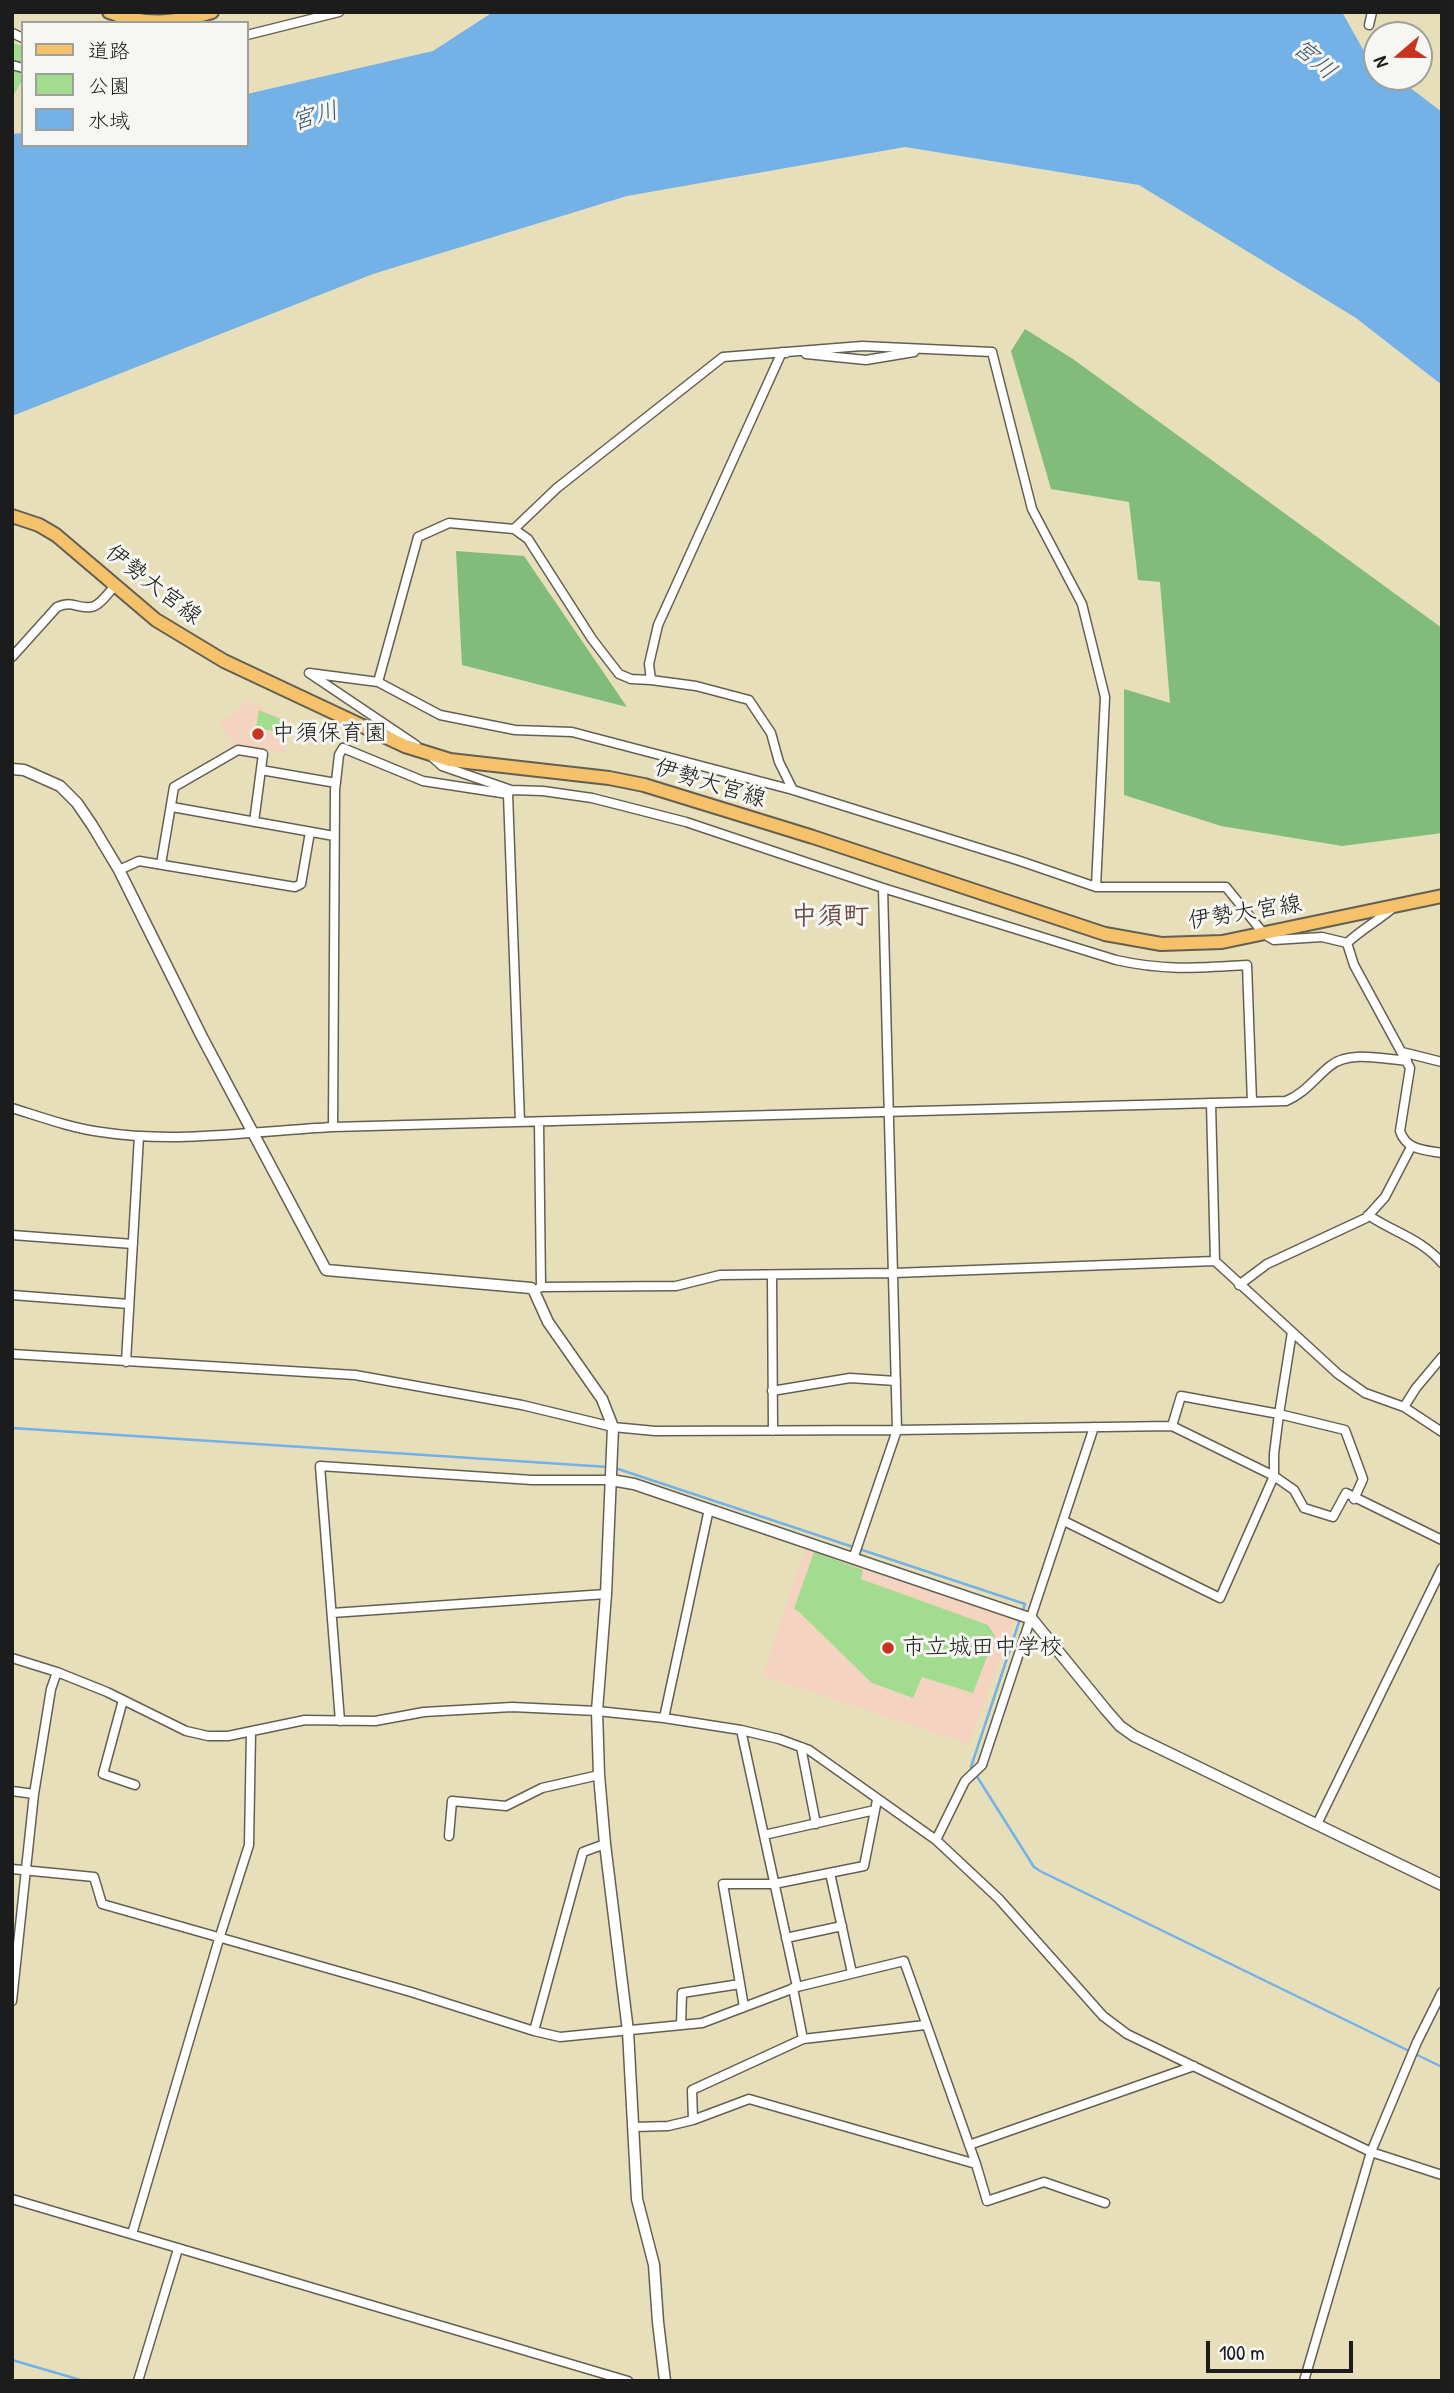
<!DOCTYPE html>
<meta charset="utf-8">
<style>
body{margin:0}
#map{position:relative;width:1454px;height:2393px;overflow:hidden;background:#e6dfba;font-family:"Patrick Hand","Klee One",sans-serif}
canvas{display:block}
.frame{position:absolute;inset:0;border:14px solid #1c1c1c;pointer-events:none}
.legend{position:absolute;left:21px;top:21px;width:228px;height:126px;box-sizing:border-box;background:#f6f6f2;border:2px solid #9f9f9c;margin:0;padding:9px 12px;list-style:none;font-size:21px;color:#1c1c1c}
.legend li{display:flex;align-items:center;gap:14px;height:35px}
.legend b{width:35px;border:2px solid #9f9f9c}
.north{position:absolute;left:1363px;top:21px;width:70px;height:70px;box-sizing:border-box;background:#f6f6f2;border:2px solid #9f9f9c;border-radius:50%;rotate:250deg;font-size:19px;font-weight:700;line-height:28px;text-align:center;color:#1c1c1c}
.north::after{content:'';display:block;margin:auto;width:24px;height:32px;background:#c8321e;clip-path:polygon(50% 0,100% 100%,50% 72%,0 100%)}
.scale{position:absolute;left:1206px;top:2341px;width:147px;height:32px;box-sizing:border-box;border:4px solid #1c1c1c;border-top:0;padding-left:9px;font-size:21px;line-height:24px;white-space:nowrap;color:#1c1c1c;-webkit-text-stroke:5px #f6f6f2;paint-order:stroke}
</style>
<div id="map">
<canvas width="1454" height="2393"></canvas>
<div class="frame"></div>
<ul class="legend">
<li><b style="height:9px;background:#f5c16b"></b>道路</li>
<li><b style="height:19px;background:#a2dc8f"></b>公園</li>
<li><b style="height:19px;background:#74b1e6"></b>水域</li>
</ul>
<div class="north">N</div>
<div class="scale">100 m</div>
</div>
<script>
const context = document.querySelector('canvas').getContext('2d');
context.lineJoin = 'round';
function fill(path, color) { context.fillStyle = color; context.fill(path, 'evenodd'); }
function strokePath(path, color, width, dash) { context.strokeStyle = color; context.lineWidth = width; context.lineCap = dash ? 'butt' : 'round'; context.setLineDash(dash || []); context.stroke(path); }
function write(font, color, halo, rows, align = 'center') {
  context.font = font + ' "Patrick Hand","Klee One",sans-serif'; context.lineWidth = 6; context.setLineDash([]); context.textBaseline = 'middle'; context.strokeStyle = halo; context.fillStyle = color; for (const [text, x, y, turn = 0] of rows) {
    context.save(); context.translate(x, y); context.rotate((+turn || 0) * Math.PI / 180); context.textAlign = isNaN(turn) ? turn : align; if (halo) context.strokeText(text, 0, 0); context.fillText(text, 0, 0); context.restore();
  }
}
const built = new Path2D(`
 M245,699L292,721L285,752L235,746L220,722L241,707Z
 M805,1548L1015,1620L969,1744L763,1676Z`);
const green = new Path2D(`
 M12,43L23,46V79L12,98Z
 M259,710L286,721L285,733L256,728Z
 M814,1552L863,1570L861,1579L988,1625L995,1636L973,1693L922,1677L913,1698L872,1683L798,1611L794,1609Z`);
const forest = new Path2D(`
 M1025,329L1073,359L1442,628V833L1342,846L1221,826L1124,795V689L1170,703L1160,582L1138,580L1129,502L1051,489L1011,351Z
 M456,551L524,556L627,707L462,665Z`);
const water = new Path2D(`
 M493,12H1342L1365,53L1377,62V77H1396L1442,112V385L1356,318L1139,185L905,147L627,196L373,274L12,416V134L23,133V145H247V94L433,51Z`);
const stream = new Path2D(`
 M12,1428L608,1467
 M615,1468L1025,1604L1022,1613
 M1020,1619L971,1767L1034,1867L1040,1871L1442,2067
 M12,2360L84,2381`);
const minor = new Path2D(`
 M1369,25L1372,12
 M12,33L23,38
 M247,35L339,12
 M12,65L23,68
 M992,352L1032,509L1082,604L1105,697L1096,887
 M786,353L782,352L658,625L649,664L651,680L696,686L749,700L771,733L779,762L793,790
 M806,354L866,360L914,352
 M514,529L528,539L592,639L619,674L631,679L651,680
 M12,657L57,607C74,600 76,609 91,607C100,606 110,591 116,584
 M378,682L418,537L449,523L514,529L557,488L723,357L862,346L992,352
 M416,745L309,673L378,682L440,715L515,730L572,732L793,790L1017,860L1096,887H1226L1264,934L1274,940L1322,937L1347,943
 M432,757L442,766L511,790L543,791L592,798L686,822L883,888L1116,960C1165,971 1198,968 1247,965L1252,1102
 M261,770L336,783
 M511,790L508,794L520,1122
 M172,807L334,836
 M161,864L174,787L238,750L263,754L254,822
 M119,870L139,861L295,887L301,884L310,832
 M1347,943L1354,965L1410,1068L1400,1131C1406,1150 1424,1150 1442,1153
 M1347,943C1362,929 1379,920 1394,907
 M1402,1052L1442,1062
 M1211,1103L1215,1261L1338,1374L1365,1393L1404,1407L1442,1432
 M12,1108C41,1117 71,1128 101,1132C177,1144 257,1131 333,1127L1286,1101C1304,1094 1315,1078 1330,1066C1349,1050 1384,1059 1407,1061
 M539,1122L541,1287
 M333,1127L335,790L339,755L343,748L423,781L508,794
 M1368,1215C1395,1233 1420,1238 1442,1263
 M12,1235L133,1244
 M772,1275L773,1431
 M1239,1285L1267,1264L1366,1218L1385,1197L1411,1147
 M534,1291L541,1287L676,1286L720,1275L894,1273L1215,1261
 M12,1295L129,1304
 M12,1354L355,1375L522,1405L613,1427L655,1431L897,1430L1172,1426L1181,1396L1279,1414L1345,1430L1363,1479L1354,1499
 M126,1362L139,1136
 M772,1391L850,1378L896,1381
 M1404,1407L1416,1388L1442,1357
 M1172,1426L1274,1476L1294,1490L1304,1508L1333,1517L1346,1493L1442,1540
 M1064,1521L1220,1598L1274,1476V1454L1279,1414L1292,1332
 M853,1559L897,1430L883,888
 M332,1613L606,1594
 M12,1658L57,1672L107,1692L186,1731L208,1736H228L305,1720L375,1721L424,1712L512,1707L597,1711L664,1718L741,1730L779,1739L809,1750L936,1840L999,1899L1103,2016L1127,2034L1371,2152L1442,2175
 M123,1700L103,1774L135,1785
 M664,1718L709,1509
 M340,1721L320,1466L532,1480H611
 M801,1747L816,1824
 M12,1791L34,1794
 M1317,1824L1442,1568
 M764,1835L875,1810
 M449,1836L452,1801L506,1806L542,1788L599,1775
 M936,1840L965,1781L982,1765L1094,1427
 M12,1869L94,1877L102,1904L411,1992L534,2031L560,2037L702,2023L797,1987L741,1730
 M830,1873L852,1973
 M786,1938L842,1926
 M797,1987L904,1961L976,2164
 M12,2001L34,1794L51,1689L57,1672
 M744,2007L723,1884H774L864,1866L877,1800
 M681,2025L682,1993L740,1984
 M534,2031L583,1852L605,1844
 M803,2039L925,2025
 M693,2120L692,2090L803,2039L793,1988
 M634,2127L668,2126L693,2120L749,2099L976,2164L987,2201L1044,2182L1105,2203
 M969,2145L1194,2066
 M12,2199L628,2381
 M132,2234L219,1939L249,1845L251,1732
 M138,2381L178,2249
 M1304,2381L1371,2152L1417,2042L1442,1992`);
const tertiary = new Path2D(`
 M12,769L24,770L60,786L77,803L92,825L119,870L202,1037L326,1270L531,1288L534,1291L548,1322L602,1399L613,1427L606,1594L597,1711L599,1775L605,1844L628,2031L637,2199L654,2265L658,2322L665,2381
 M611,1480L634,1484L1032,1619L1106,1710L1120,1726L1134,1736L1442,1885`);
const primary = new Path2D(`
 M109,12C144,26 177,23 212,12
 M12,516L39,525L56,535L156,620L224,661L405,746L450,760L609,778L644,785L813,837L1105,934L1161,944L1222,942L1442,896`);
const markers = [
 [258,734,7,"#c8321e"],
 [888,1648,7,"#c8321e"]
];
const streetNames = [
 ["伊勢大宮線",153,585,38],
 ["伊勢大宮線",710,784,17],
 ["伊勢大宮線",1245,913,-9]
];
const poiNames = [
 ["中須保育園",272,734],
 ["市立城田中学校",902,1648]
];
const waterNames = [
 ["宮川",1314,60,40],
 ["宮川",315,117,-16]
];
const quarterNames = [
 ["中須町",830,917]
];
fill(built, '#f5d3c1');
fill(green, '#a2dc8f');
fill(forest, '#81bc7a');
fill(water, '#74b1e6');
strokePath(stream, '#74b1e6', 2.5);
strokePath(minor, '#636053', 11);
strokePath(tertiary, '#636053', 13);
strokePath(primary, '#636053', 16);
strokePath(minor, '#fff', 8);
strokePath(tertiary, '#fff', 10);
strokePath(primary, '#f5c16b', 12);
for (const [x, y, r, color] of markers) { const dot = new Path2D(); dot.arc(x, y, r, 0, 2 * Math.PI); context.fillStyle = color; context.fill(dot); strokePath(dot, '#f6f6f2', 2.5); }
write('23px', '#1c1c1c', '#f6f6f2', streetNames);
write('23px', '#1c1c1c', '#f6f6f2', poiNames, 'left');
write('italic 24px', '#3f586d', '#f6f6f2', waterNames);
write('bold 26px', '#6a4d4b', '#f6f6f2', quarterNames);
</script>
